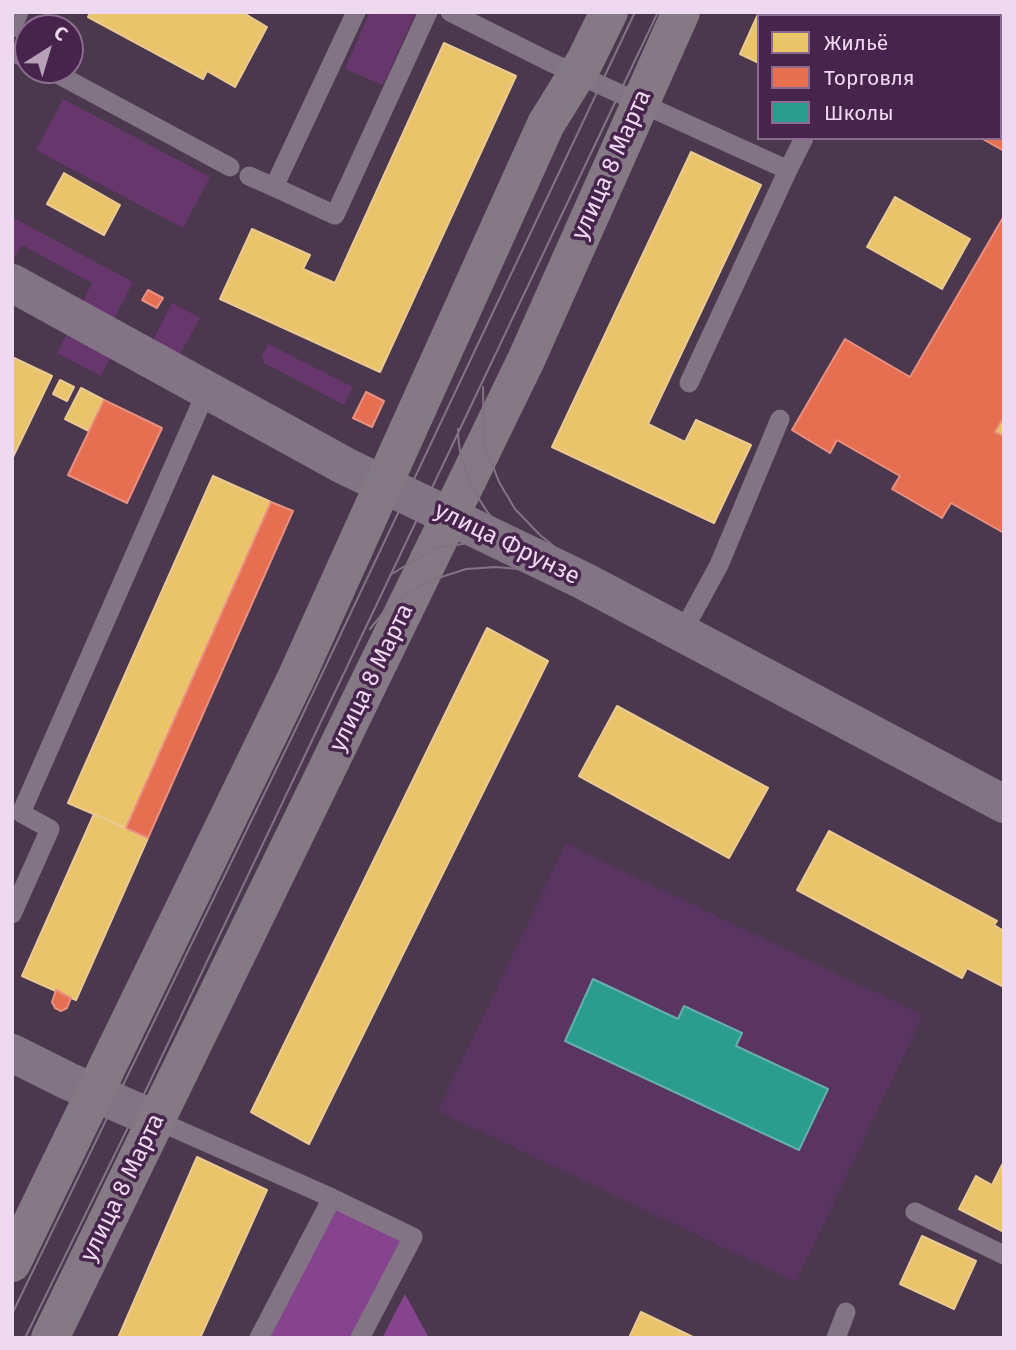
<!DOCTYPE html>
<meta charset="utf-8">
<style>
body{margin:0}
#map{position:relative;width:1016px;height:1350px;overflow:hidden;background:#4b384e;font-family:"Fira Sans",sans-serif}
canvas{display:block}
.frame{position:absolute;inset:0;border:14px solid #efd9f1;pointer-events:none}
.legend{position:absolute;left:757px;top:14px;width:245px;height:126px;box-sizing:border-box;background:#47244c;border:2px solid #8a6c8e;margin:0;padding:9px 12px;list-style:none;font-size:21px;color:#efd9f1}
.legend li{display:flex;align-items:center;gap:14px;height:35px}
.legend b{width:35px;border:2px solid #8a6c8e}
.north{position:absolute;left:14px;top:14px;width:70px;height:70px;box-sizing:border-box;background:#47244c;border:2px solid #8a6c8e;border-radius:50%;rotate:37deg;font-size:19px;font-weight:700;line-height:28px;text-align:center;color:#efd9f1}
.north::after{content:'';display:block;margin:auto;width:24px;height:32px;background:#b6a1b8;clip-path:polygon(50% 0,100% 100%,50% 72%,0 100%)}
</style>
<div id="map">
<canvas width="1016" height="1350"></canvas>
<div class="frame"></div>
<ul class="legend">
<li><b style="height:19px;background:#e9c46a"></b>Жильё</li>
<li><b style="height:19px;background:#e76f51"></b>Торговля</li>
<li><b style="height:19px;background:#2a9d8f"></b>Школы</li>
</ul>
<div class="north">С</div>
</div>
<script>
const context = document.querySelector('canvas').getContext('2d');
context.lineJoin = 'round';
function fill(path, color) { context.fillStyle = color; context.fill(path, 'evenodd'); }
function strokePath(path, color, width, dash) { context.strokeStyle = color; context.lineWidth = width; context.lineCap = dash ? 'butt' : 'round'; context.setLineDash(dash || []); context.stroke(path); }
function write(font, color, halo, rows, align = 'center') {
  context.font = font + ' "Fira Sans",sans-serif'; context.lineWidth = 7; context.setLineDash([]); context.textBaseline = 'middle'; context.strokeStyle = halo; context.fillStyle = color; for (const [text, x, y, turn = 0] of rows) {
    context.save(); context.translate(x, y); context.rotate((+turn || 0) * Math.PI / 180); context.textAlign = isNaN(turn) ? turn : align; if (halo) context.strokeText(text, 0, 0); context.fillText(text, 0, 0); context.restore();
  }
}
const built = new Path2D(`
 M566,844L923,1015L796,1282L438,1111Z`);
const green = new Path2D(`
 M370,12H416L383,85L345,69Z
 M63,99L210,177L183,228L36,150Z
 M12,217L133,282L113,321L82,304L92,283L22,245L12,262Z
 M172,303L200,318L179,356L152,342Z
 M68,331L112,354L101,376L57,353Z
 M268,344L353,387L344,405L264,363L262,356Z`);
const forest = new Path2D(`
 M335,1206L408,1240L356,1338H267Z
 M405,1294L429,1338H382Z`);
const homes = new Path2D(`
 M90,12H242L267,27L235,87L207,71L203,79L88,17Z
 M759,12H845L843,16H759V63L740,54Z
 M444,43L516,76L380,372L220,299L252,229L310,255L303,269L335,283Z
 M691,152L761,185L648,424L685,442L696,420L751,445L714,523L552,447Z
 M64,173L120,205L104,235L47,204Z
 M895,197L970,239L942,289L867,247Z
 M12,357L52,376L12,459Z
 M60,380L74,387L67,401L53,394Z
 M81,388L104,400L89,431L65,419Z
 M1004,417V436L995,432Z
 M213,476L271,502L126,828L68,803Z
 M487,628L548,661L309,1144L251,1112Z
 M617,706L768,788L729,858L579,776Z
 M94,814L148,838L76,1000L22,976Z
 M829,831L997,921L994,925L1004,931V987L967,968L962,978L797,890Z
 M197,1157L267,1190L200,1338H118Z
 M1004,1161V1232L959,1209L976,1176L992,1185Z
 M922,1236L976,1261L954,1309L900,1284Z
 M641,1312L695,1338H629Z`);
const shops = new Path2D(`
 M1000,47L1004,50V151L981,138H1000Z
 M1004,216V417L995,432L1004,436V533L951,503L942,518L892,489L900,476L837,440L830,453L792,430L845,339L910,377Z
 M148,290L163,298L157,308L142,300Z
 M366,392L384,401L372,427L353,418Z
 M104,400L162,428L127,503L68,475Z
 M271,502L293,511L148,838L126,828Z
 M56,990L71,998L67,1008L61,1011L55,1008L52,1002Z`);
const schools = new Path2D(`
 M593,979L678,1019L684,1006L742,1033L736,1046L828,1089L799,1150L565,1041Z`);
const service = new Path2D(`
 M450,12L550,62L788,170L804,138
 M867,16L869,12
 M12,28L19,12
 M12,52L28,59
 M50,70L230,167
 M249,176L274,187L356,12
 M274,187L335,215L428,12
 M689,383L788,170
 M682,633L719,565L780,419
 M12,914L50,829L21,813L207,390
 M156,1120L332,1198L259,1338
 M332,1198L413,1237L360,1338
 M915,1212L1004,1255
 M836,1338L846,1312`);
const minor = new Path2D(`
 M12,283L345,466L584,581L1004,804
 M12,1053L68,1081L156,1120`);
const secondary = new Path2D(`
 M12,1263L296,678L546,124L585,61L609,12
 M50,1338L526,360L681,12`);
const tram = new Path2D(`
 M483,387L484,443L499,482L515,509L540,535L584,571L1004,790
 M458,429C458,474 486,518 519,547
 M390,575L435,548L483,541L515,544L567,564
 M370,629L387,608L426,582L466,569L496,567L531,570L579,587L1004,815
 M12,1314L302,716L635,12
 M25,1338L136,1111L658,12`);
const streetNames = [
 ["улица 8 Марта",612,165,-66],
 ["улица Фрунзе",507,544,26],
 ["улица 8 Марта",372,678,-64],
 ["улица 8 Марта",123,1188,-64]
];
fill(built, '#5b3561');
fill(green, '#67366d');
fill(forest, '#86438e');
fill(homes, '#e9c46a');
strokePath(homes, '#ebca92', 2);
fill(shops, '#e76f51');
strokePath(shops, '#e98f81', 2);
fill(schools, '#2a9d8f');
strokePath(schools, '#65afac', 2);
strokePath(service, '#837485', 19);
strokePath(minor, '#837485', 38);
strokePath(secondary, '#847985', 38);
strokePath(tram, '#827484', 2);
write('24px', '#efd9f1', '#47244c', streetNames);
</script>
